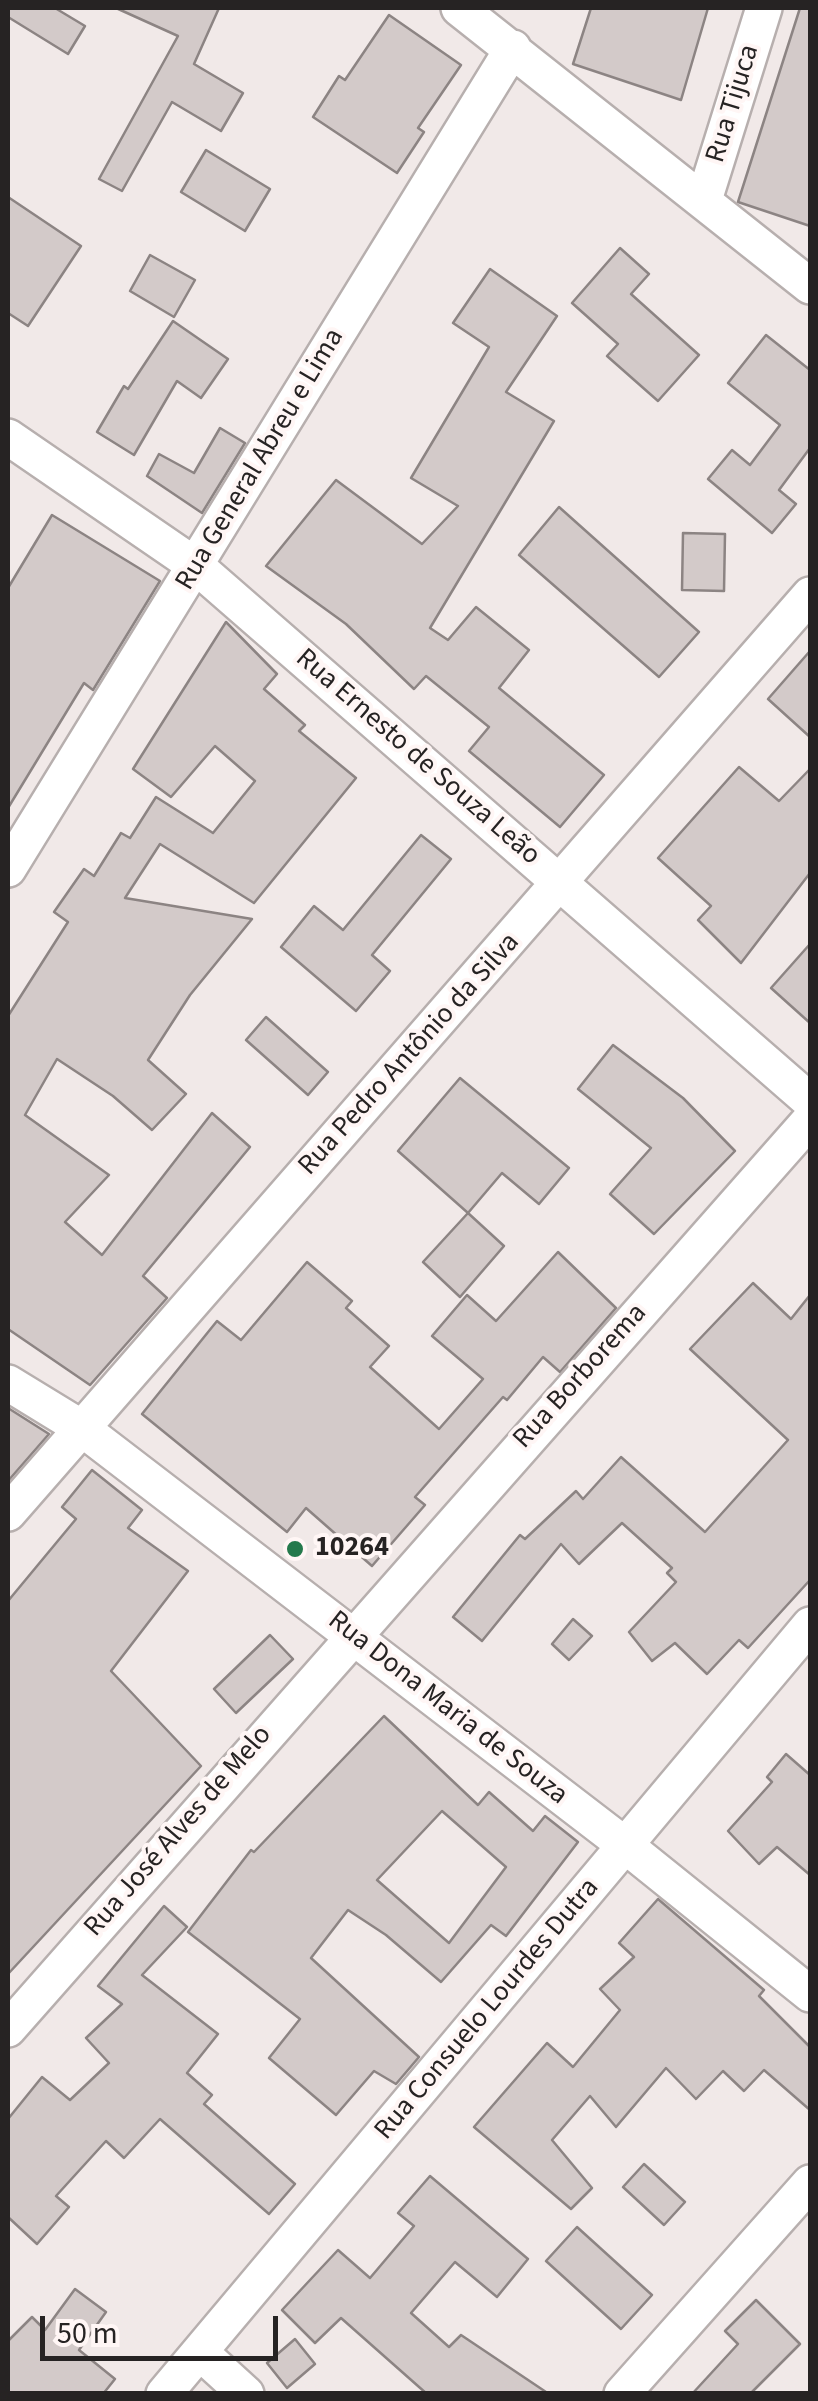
<!DOCTYPE html>
<meta charset="utf-8">
<style>
body{margin:0}
#map{position:relative;width:818px;height:2401px;overflow:hidden;background:#f1e9e8;font-family:"Source Sans 3",sans-serif}
canvas{display:block}
.frame{position:absolute;inset:0;border:10px solid #262323;pointer-events:none}
.scale{position:absolute;left:40px;top:2316px;width:238px;height:45px;box-sizing:border-box;border:5px solid #262323;border-top:0;padding-left:12px;font-size:30px;line-height:35px;white-space:nowrap;color:#262323;-webkit-text-stroke:8px #fff6f5;paint-order:stroke}
</style>
<div id="map">
<canvas width="818" height="2401"></canvas>
<div class="frame"></div>
<div class="scale">50 m</div>
</div>
<script>
const context = document.querySelector('canvas').getContext('2d');
context.lineJoin = 'round';
function fill(path, color) { context.fillStyle = color; context.fill(path, 'evenodd'); }
function strokePath(path, color, width, dash) { context.strokeStyle = color; context.lineWidth = width; context.lineCap = dash ? 'butt' : 'round'; context.setLineDash(dash || []); context.stroke(path); }
function write(font, color, halo, rows, align = 'center') {
  context.font = font + ' "Source Sans 3",sans-serif'; context.lineWidth = 8; context.setLineDash([]); context.textBaseline = 'middle'; context.strokeStyle = halo; context.fillStyle = color; for (const [text, x, y, turn = 0] of rows) {
    context.save(); context.translate(x, y); context.rotate((+turn || 0) * Math.PI / 180); context.textAlign = isNaN(turn) ? turn : align; if (halo) context.strokeText(text, 0, 0); context.fillText(text, 0, 0); context.restore();
  }
}
const building = new Path2D(`
 M8,8H55L85,26L68,54L8,17Z
 M116,8H219L194,64L243,93L221,131L172,102L122,191L99,179L178,36Z
 M591,8H708L681,100L573,64Z
 M800,8H810V226L738,202Z
 M389,15L461,65L418,128L424,132L397,173L313,117L339,76L345,80Z
 M206,150L270,189L245,231L181,192Z
 M8,197L81,246L28,326L8,313Z
 M620,248L649,274L631,294L699,355L658,401L607,356L618,344L572,303Z
 M150,255L195,280L174,317L130,291Z
 M490,269L557,316L506,392L554,421L430,628L448,640L476,607L529,650L499,688L604,775L560,827L469,751L489,727L426,676L414,689L346,624L266,566L336,480L422,544L458,506L411,478L489,347L453,323Z
 M173,321L228,359L201,398L177,381L134,455L97,432L124,386L128,389Z
 M766,335L810,370V448L779,490L796,504L772,533L708,479L732,450L750,465L780,425L728,383Z
 M220,428L245,443L202,513L147,476L159,454L194,473Z
 M559,507L699,632L659,677L519,555Z
 M52,515L160,581L93,690L84,683L8,808V588Z
 M683,533L725,534L724,591L682,590Z
 M226,622L277,674L264,689L305,725L299,731L356,778L254,903L160,844L125,898L252,919L190,995L148,1060L186,1094L152,1130L113,1096L57,1059L25,1115L109,1175L65,1222L102,1255L212,1113L250,1147L143,1276L167,1298L90,1385L8,1329V1016L68,922L54,912L84,869L94,876L121,833L130,838L156,797L213,833L255,781L215,746L171,797L133,769Z
 M810,651V737L768,699Z
 M739,767L779,801L810,769V873L741,963L698,920L711,906L658,858Z
 M421,835L451,859L372,955L390,971L356,1011L281,947L314,906L343,930Z
 M810,944V1023L771,988Z
 M266,1017L328,1072L308,1095L246,1040Z
 M613,1045L683,1098L735,1151L654,1234L610,1194L651,1148L578,1089Z
 M460,1078L569,1168L539,1204L502,1173L468,1213L504,1246L460,1297L423,1262L468,1213L398,1151Z
 M558,1252L616,1308L560,1372L543,1357L507,1400L503,1397L415,1497L425,1505L372,1566L306,1508L287,1532L142,1414L217,1321L241,1340L307,1262L352,1301L346,1308L389,1346L370,1367L439,1429L483,1379L432,1336L467,1295L496,1321Z
 M753,1283L791,1319L810,1295V1580L748,1648L739,1640L707,1674L675,1643L652,1661L629,1632L676,1582L667,1573L672,1568L622,1523L579,1564L561,1544L482,1641L453,1617L520,1535L525,1539L576,1491L583,1499L621,1457L705,1532L788,1440L690,1349Z
 M8,1408L49,1434L8,1481Z
 M92,1470L142,1510L128,1528L188,1571L111,1671L201,1766L8,1974V1601L76,1519L62,1507Z
 M573,1619L592,1636L569,1660L552,1644Z
 M270,1635L293,1659L236,1713L214,1689Z
 M384,1716L478,1805L489,1792L533,1831L545,1816L578,1842L506,1936L491,1925L441,1982L386,1935L348,1910L311,1958L419,2057L396,2084L374,2071L336,2115L269,2058L300,2019L188,1932L251,1850L254,1852ZM442,1811L506,1867L449,1943L377,1880Z
 M786,1754L810,1775V1875L777,1847L759,1864L728,1831L772,1782L767,1777Z
 M658,1899L764,1990L759,1996L810,2047V2110L764,2070L744,2091L723,2071L696,2099L666,2068L616,2127L590,2096L552,2140L592,2188L571,2209L474,2127L547,2043L573,2067L620,2010L600,1989L634,1957L619,1943Z
 M164,1906L187,1927L142,1975L218,2034L187,2073L212,2095L204,2104L295,2184L269,2214L160,2119L124,2158L106,2141L56,2196L69,2207L37,2244L8,2217V2119L42,2077L70,2100L109,2063L86,2038L122,2004L98,1986Z
 M644,2164L685,2202L664,2225L623,2187Z
 M430,2176L528,2259L497,2297L455,2262L411,2313L449,2347L461,2335L549,2394H427L341,2318L315,2343L282,2310L338,2250L370,2278L414,2226L398,2213Z
 M577,2227L652,2295L621,2329L546,2261Z
 M75,2289L106,2312L79,2350L115,2379L103,2394H8V2341L32,2317L45,2330Z
 M756,2300L800,2344L750,2394H692L738,2344L725,2331Z
 M295,2339L315,2364L287,2388L267,2363Z`);
const minor = new Path2D(`
 M459,8L810,286
 M704,200L764,8
 M8,437L196,566L810,1101
 M8,869L513,48
 M8,1383L80,1427L626,1846L810,1994
 M8,1513L810,595
 M8,2029L810,1120
 M201,2353L246,2394
 M164,2394L810,1625
 M622,2394L810,2183`);
const markers = [
 [295,1549,10,"#24794c"]
];
const streetNames = [
 ["Rua Tijuca",734,104,-73],
 ["Rua General Abreu e Lima",261,460,-59],
 ["Rua Ernesto de Souza Leão",417,758,41],
 ["Rua Pedro Antônio da Silva",410,1055,-48],
 ["Rua Borborema",581,1377,-48],
 ["Rua Dona Maria de Souza",447,1709,38],
 ["Rua José Alves de Melo",179,1832,-49],
 ["Rua Consuelo Lourdes Dutra",488,2010,-50]
];
const poiNames = [
 ["10264",315,1549]
];
fill(building, '#d3cac9');
strokePath(building, '#8c8483', 2.5);
strokePath(minor, '#b7afae', 40);
strokePath(minor, '#fff', 35);
for (const [x, y, r, color] of markers) { const dot = new Path2D(); dot.arc(x, y, r, 0, 2 * Math.PI); context.fillStyle = color; context.fill(dot); strokePath(dot, '#fff6f5', 4); }
write('28px', '#262323', '#fff6f5', streetNames);
write('bold 28px', '#262323', '#fff6f5', poiNames, 'left');
</script>
